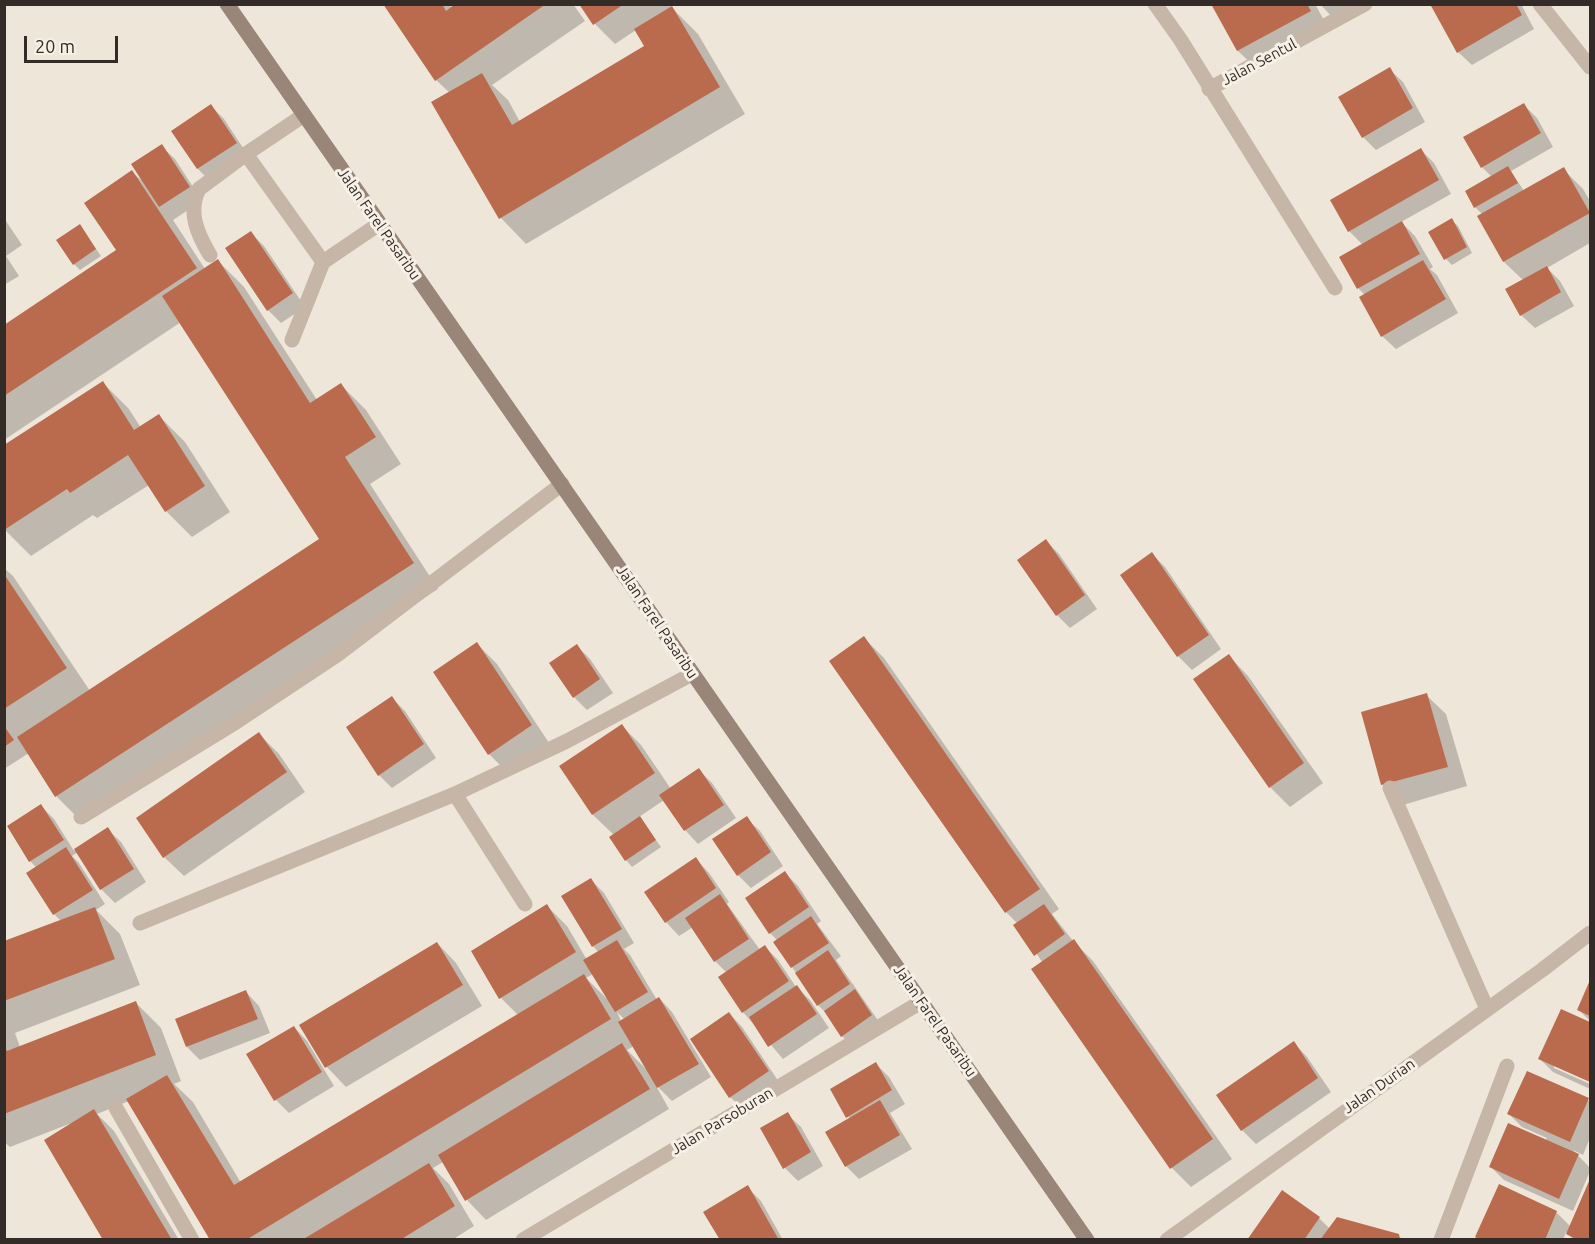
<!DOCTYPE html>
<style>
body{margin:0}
#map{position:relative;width:1595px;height:1244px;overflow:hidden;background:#efe6da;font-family:Ubuntu,sans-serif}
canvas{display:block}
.frame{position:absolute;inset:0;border:6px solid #332b27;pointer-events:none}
.scale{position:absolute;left:24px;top:36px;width:94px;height:27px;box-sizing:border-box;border:3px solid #332b27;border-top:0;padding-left:8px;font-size:18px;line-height:21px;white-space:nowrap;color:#332b27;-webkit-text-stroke:4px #f7f0e6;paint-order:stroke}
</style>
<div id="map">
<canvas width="1595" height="1244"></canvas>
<div class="frame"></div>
<div class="scale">20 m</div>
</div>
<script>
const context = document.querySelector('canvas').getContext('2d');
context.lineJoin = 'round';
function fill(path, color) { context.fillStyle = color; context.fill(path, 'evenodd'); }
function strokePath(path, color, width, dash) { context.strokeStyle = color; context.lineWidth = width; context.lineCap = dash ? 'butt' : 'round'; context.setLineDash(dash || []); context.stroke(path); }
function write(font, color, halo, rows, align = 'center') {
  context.font = font + ' Ubuntu,sans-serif'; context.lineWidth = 6; context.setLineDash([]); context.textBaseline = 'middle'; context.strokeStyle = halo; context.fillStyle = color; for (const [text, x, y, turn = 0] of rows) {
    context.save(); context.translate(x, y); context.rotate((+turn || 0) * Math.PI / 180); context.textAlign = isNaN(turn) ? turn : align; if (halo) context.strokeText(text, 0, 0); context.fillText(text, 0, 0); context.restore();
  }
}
const shadow = new Path2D(`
 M385,4H449L452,9L458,4H573L585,21L492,85L508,100L520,122L646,47L636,30L615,44L595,24L581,4H673L670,6L698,34L745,114L526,244L501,218L450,93L436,80Z
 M1213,4H1315L1330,31L1258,70L1238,51Z
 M1320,4H1362L1334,19Z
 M1432,4H1521L1534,29L1472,65L1458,52Z
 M1389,69L1403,82L1425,122L1376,150L1363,137Z
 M1524,105L1537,118L1553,147L1511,171L1524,191L1563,169L1583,189L1590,201V243L1547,268L1560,281L1574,306L1535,328L1521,315L1524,281L1504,262L1479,217L1483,215L1475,207L1467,192L1492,177L1482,167Z
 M211,106L224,119L249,157L211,182L198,169L173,131Z
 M161,146L175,159L202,201L173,220L205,269L218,261L244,287L317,400L340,384L366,410L401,464L370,484L438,589L82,822L56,796L29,753L4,769V568L13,576L90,691L322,540L181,322L4,440V326L118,250L132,172L146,184Z
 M1420,149L1434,163L1451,194L1401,222L1415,236L1433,267L1430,269L1437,275L1458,313L1396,349L1382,336L1365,295L1359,289L1341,258L1363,245L1349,231Z
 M4,218L22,245L6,256L19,276L4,285Z
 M1451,220L1458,226L1472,253L1452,265L1446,259Z
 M80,226L101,256L80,270L74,264Z
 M251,233L264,246L305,307L281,323L268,310Z
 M103,383L129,409L141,428L159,416L185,442L230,512L192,537L166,511L149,485L97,518L93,515L31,556L4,529Z
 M1046,541L1059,554L1097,609L1070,628L1057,615Z
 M1152,554L1165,567L1221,649L1192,670L1178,656L1122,575Z
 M864,638L884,658L1059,909L1052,914L1073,941L1093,961L1232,1159L1191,1187L1172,1168L1018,924L1006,912L831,661Z
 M477,644L497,664L551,746L509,774L489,754Z
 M577,646L590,659L613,693L587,710L574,697Z
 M1229,656L1248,676L1323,783L1290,807L1270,787L1195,680Z
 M1426,695L1446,714L1467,786L1403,805L1383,785L1363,713Z
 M392,698L405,711L436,758L392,788L379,775Z
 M622,726L641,745L671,789L699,770L712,783L736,818L698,844L685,830L664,800L639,817L661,847L632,867L626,860L614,835L593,815L561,766Z
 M259,734L279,754L305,792L184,876L164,857Z
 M41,806L54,819L74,851L107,829L121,842L146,882L115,903L101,889L78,852L72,856L79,863L105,904L96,910L120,934L140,985L15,1033L20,1047L135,1002L161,1028L181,1081L174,1084L193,1102L241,1183L518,1015L501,998L473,952L547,906L567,926L587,960L599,953L593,946L591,880L604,893L634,943L624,949L630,955L657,1000L659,998L672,1012L711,1077L672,1101L655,1084L669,1109L486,1220L467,1200L443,1162L433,1168L449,1184L474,1226L452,1240H212L129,1101L97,1114L114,1131L179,1240H105L69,1124L10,1147L4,1142V943L61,921L54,914L28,873L37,868L30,861L9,827ZM593,974L608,1000L586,978ZM617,1012L624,1019L621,1021ZM634,1046L647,1070L627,1050Z
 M746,818L760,831L783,866L751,888L738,875Z
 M696,859L709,873L729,902L727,904L760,950L765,947L778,960L796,987L810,1000L829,1028L783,1059L743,1012L727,973L715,961L693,927L679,936L666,922L647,893Z
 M785,873L798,886L821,921L817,924L841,956L836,960L884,1029L855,1049L842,1036L826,1013L818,1005L792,967L777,940L770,933L747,898Z
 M437,943L456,963L482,1006L346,1087L327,1067L301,1025Z
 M1590,983V1021L1579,1010Z
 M246,992L259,1006L270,1033L200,1060L187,1047Z
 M1561,1011L1590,1024V1081L1554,1064V1068L1590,1084V1089L1553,1072L1540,1059Z
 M729,1013L742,1027L781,1085L744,1110L730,1097Z
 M294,1027L307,1041L334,1086L289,1113L276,1100Z
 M1294,1043L1307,1057L1331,1092L1256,1144L1242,1130L1218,1095Z
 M875,1063L889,1077L905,1104L890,1113L912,1149L859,1179L846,1166L850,1119L832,1089Z
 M1588,1100L1590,1102V1138L1583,1155L1573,1150L1590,1168V1171L1573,1211L1504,1180L1491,1167L1545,1141L1547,1138L1522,1127L1509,1114Z
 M787,1114L801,1127L823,1166L798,1181L785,1168Z
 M1590,1182V1240H1574L1566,1232L1563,1240H1480L1556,1212L1571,1227Z
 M747,1187L761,1201L783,1240H721Z
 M1283,1192L1319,1218L1330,1229L1398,1235L1403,1240H1249Z`);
const building = new Path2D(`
 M383,4H442L446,11L455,4H546L435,81Z
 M579,4H624L593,25Z
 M1211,4H1307L1311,11L1237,51Z
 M1430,4H1516L1522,15L1457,53Z
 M672,6L720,87L499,219L431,102L482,73L512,125L644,46L634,29Z
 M1390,67L1413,108L1362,138L1338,97Z
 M1524,103L1541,133L1481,168L1463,137Z
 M211,104L237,143L197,169L171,131Z
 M162,144L190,187L159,207L131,164Z
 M1421,148L1439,180L1348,232L1330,200Z
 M1508,166L1518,183L1474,208L1465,191Z
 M1564,167L1590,213L1503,262L1477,216Z
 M132,170L197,268L4,396V325L116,250L84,203Z
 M1452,218L1467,247L1444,260L1428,232Z
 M1402,221L1420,254L1357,289L1339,257Z
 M80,224L96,249L73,265L56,240Z
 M251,231L293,293L267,311L225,248Z
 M218,259L310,403L341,383L376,437L345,457L414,563L55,797L17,737L319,539L162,296Z
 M1423,260L1446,299L1381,337L1359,297Z
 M1547,266L1561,292L1520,316L1505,289Z
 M103,381L134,430L159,414L205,486L165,512L128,455L70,493L67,489L4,530V445Z
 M1046,539L1085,595L1056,616L1017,560Z
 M1152,552L1209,635L1177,657L1120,575Z
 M4,574L67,668L4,709Z
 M864,636L1040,889L1005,913L829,661Z
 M477,642L532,725L488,755L433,672Z
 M577,644L600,679L573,698L549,663Z
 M1229,654L1304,763L1269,788L1193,679Z
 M1427,693L1448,767L1381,785L1361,712Z
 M392,696L424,744L378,776L346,727Z
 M622,724L655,773L592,815L559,766Z
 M4,726L14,740L4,747Z
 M259,732L287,772L163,858L136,818Z
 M699,768L724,805L684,831L659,795Z
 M41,804L64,840L29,862L7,826Z
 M640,816L656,840L625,861L609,837Z
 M747,816L771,852L737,876L712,839Z
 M108,827L134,869L100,890L74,849Z
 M66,847L93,890L53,915L26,873Z
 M696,857L716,888L665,923L644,892Z
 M785,871L809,907L769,934L745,898Z
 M591,878L622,929L592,947L561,896Z
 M720,894L749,939L714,962L685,918Z
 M547,904L576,952L499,999L471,951Z
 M1044,904L1065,934L1034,956L1013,925Z
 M95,907L115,959L4,1001V941Z
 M811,916L829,943L791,968L773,942Z
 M1074,939L1213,1139L1170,1169L1031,969Z
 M617,940L648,992L615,1012L583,960Z
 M437,942L463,985L325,1068L299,1025Z
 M765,945L789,981L742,1013L718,977Z
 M828,950L850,984L817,1006L795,973Z
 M584,974L611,1019L246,1240H210L126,1099L167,1075L234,1185Z
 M1590,980V1016L1577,1010Z
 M797,985L817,1014L768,1047L749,1017Z
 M855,989L872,1015L841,1037L824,1011Z
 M246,990L258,1019L186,1047L175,1019Z
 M659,997L699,1064L657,1088L618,1022Z
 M136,1001L156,1055L4,1114V1046L7,1051Z
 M1561,1009L1590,1022V1082L1538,1059Z
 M729,1012L769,1071L729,1098L690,1039Z
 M294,1026L322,1072L274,1101L246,1054Z
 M1294,1041L1318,1078L1241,1131L1216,1095Z
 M622,1043L650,1089L465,1201L438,1155Z
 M876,1062L892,1090L846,1118L830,1089Z
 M1527,1071L1589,1098L1570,1142L1507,1114Z
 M880,1100L900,1135L845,1167L825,1132Z
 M94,1109L172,1240H103L44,1140Z
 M788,1112L811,1152L783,1169L760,1128Z
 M1508,1123L1579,1154L1559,1199L1489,1167Z
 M429,1163L455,1206L400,1240H302Z
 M1590,1179V1240H1578L1566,1234Z
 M1499,1184L1557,1211L1545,1240H1480L1475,1237Z
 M748,1185L779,1240H720L703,1212Z
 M1282,1190L1320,1217L1304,1240H1247Z
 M1337,1217L1399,1234L1400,1240H1320Z`);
const lane = new Path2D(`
 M246,154L304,115
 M210,255C198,235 187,212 199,189L246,154L323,262
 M292,340L323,262L379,224
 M1390,788L1487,1009
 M455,794L525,904
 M81,817L236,722L337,655L562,484
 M140,923L455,794L567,741L692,674
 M116,1108L192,1240`);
const street = new Path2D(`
 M1155,4L1180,39L1335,288
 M1540,4L1590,67
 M1209,89L1365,4
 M523,1240L921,1002
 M1167,1240L1542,970L1590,933
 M1441,1240L1507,1066`);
const secondary = new Path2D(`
 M227,4L1087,1240`);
const streetNames = [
 ["Jalan Sentul",1259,62,-28],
 ["Jalan Farel Pasaribu",379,224,55],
 ["Jalan Farel Pasaribu",657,622,56],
 ["Jalan Farel Pasaribu",935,1021,55],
 ["Jalan Durian",1379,1086,-35],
 ["Jalan Parsoburan",722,1121,-31]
];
fill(shadow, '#0003');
fill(building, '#ba6b4d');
strokePath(lane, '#c5b6a7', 15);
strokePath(street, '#c5b6a7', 15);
strokePath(secondary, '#998679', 15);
write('15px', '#332b27', '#f7f0e6', streetNames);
</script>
